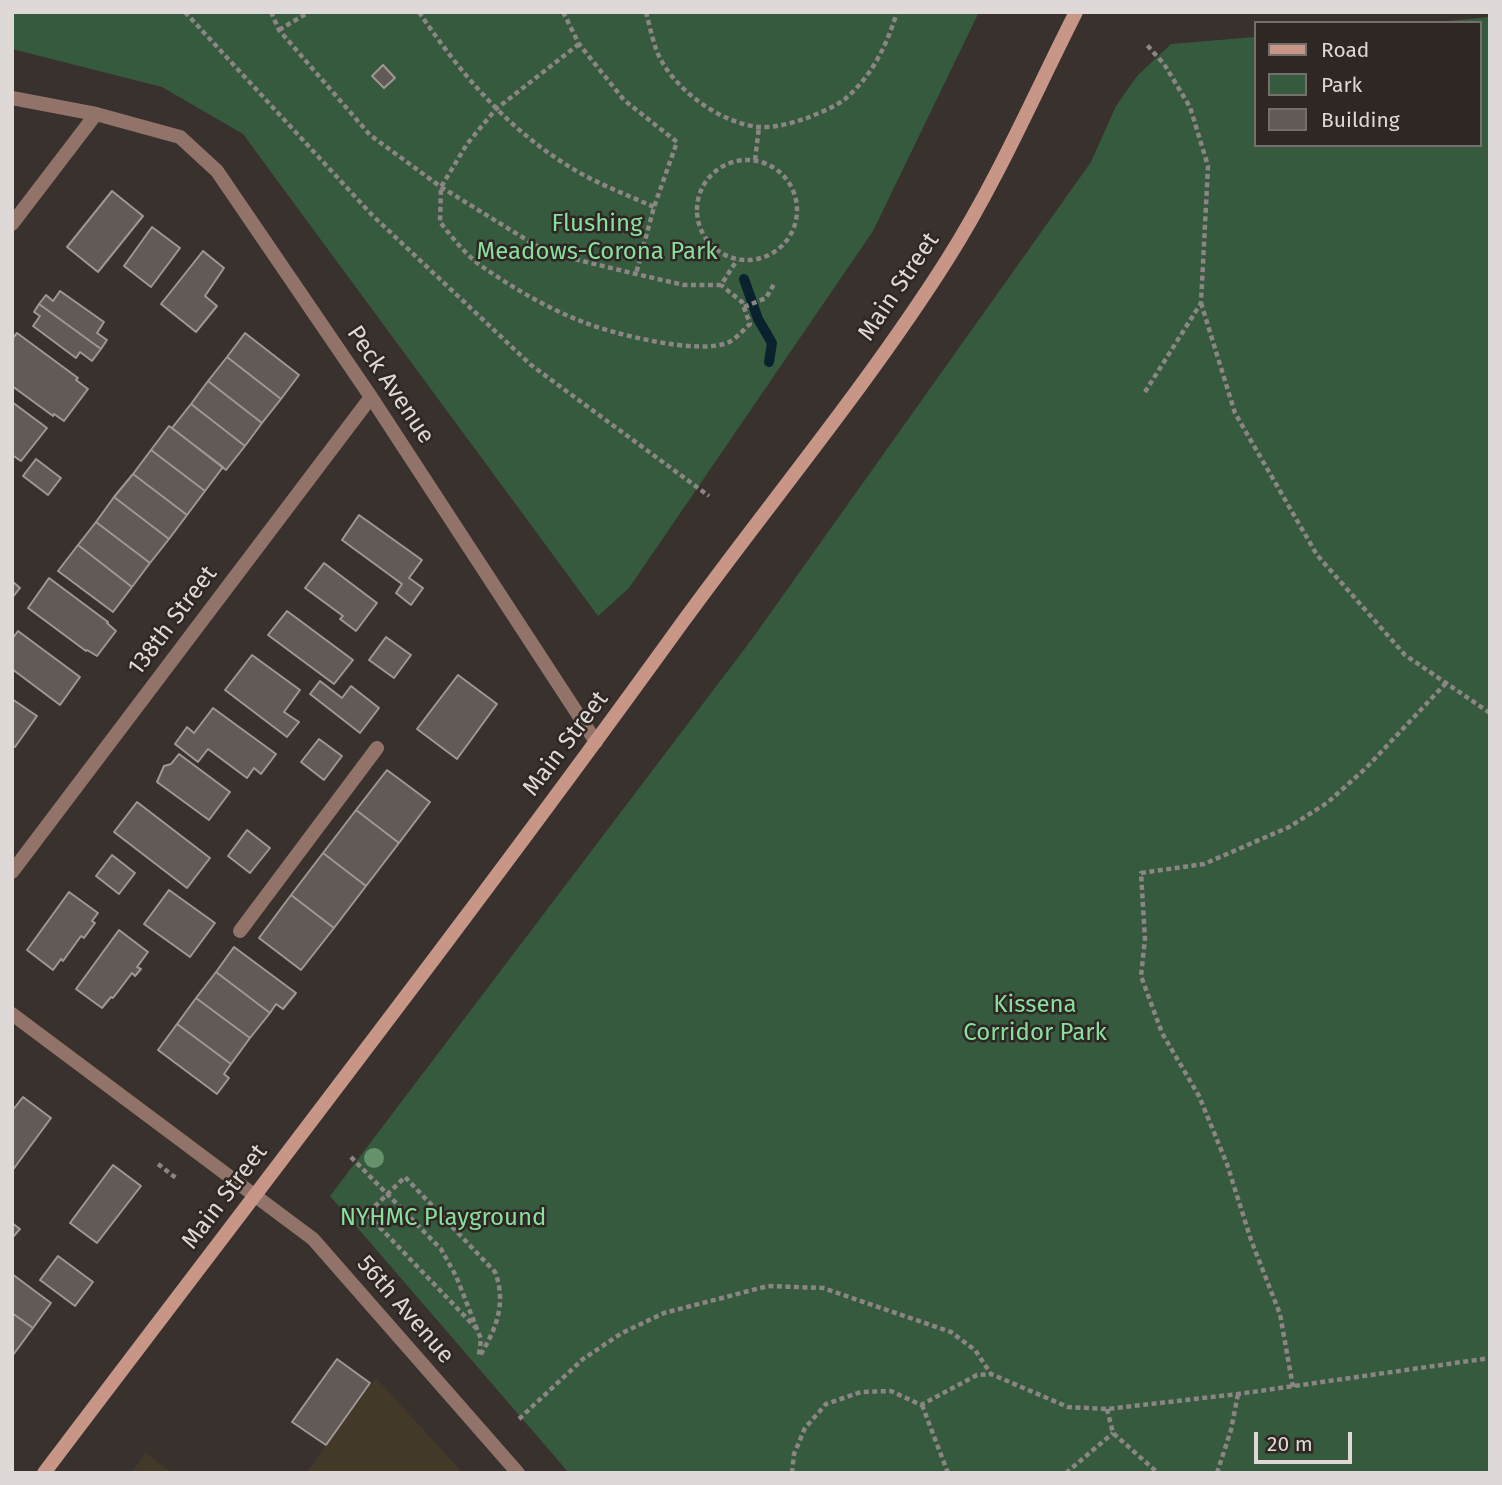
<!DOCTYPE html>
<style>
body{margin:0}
#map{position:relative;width:1502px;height:1485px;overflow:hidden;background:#38312e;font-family:"Fira Sans",sans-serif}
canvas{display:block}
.frame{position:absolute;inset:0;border:14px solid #ded9d7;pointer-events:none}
.legend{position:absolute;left:1254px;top:21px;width:228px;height:126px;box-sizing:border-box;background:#2e2724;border:2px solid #746e6c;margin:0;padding:9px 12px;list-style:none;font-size:21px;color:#ded9d7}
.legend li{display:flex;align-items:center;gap:14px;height:35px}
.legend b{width:35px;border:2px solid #746e6c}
.scale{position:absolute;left:1254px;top:1432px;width:98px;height:32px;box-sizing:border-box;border:4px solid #ded9d7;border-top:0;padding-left:9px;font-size:21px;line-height:24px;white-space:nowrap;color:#ded9d7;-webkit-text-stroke:5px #2e2724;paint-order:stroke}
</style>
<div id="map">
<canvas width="1502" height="1485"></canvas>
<div class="frame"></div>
<ul class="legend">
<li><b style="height:9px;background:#c89687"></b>Road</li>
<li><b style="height:19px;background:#365a3e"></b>Park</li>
<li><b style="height:19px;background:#625a56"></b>Building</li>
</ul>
<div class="scale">20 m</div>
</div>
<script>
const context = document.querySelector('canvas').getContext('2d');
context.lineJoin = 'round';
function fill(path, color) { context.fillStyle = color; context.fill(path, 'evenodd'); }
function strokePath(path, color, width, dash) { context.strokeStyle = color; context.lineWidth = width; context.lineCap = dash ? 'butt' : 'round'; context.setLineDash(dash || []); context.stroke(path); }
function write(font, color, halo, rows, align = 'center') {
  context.font = font + ' "Fira Sans",sans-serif'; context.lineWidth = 5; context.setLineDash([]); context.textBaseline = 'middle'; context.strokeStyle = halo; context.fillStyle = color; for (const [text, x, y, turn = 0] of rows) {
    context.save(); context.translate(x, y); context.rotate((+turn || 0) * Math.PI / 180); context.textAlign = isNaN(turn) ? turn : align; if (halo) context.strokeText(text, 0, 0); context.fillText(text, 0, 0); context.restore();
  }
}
const medical = new Path2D(`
 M376,1378L463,1473H306Z
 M146,1453L172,1473H131Z`);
const green = new Path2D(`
 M12,12H979L873,231L629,588L598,616L243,134L162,87L12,49Z
 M1490,17V1473H569L330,1196L752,639L1091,162L1116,106L1137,76L1171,44L1255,37V145H1479V23H1426Z`);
const stream = new Path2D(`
 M744,279L758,319L772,343L769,362`);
const building = new Path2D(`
 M383,65L395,78L384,88L372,76Z
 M112,191L143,216L98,272L67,247Z
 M152,227L180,248L151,287L124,266Z
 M203,251L224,268L205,296L217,306L196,332L161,304Z
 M60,291L104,322L97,333L107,340L101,349L39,304L46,295L53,301Z
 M39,304L101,349L92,361L80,352L76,358L33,326L40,316L34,312Z
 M17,333L78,378L76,380L88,389L64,421L54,414L53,416L12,386V339Z
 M245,333L299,375L281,399L227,357Z
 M227,357L281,399L262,423L208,381Z
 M208,381L262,423L245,446L191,404Z
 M12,402L47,428L21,461L12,455Z
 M191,404L245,446L226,470L172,428Z
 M169,426L223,467L205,491L151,450Z
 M151,450L205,491L187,515L133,474Z
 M36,459L61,478L48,495L23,476Z
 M133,474L187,515L169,539L114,497Z
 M114,497L169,539L150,563L96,522Z
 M359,515L422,560L409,578L423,588L411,605L396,593L402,584L342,540Z
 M96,522L150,563L132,587L78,545Z
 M78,545L132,587L113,612L58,571Z
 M324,563L377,603L356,631L340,619L343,616L305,588Z
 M49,578L108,622L107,623L116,631L97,656L87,650L86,651L28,608Z
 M12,581L20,588L12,598Z
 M287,611L353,660L334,684L268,635Z
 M18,631L80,677L60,705L12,669V639Z
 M386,637L411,655L394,678L369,660Z
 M252,655L300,690L284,712L299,722L287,737L225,690Z
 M458,675L497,704L457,759L417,729Z
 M320,681L342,698L351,686L379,708L360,733L310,694Z
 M12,699L37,716L15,747L12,745Z
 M213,708L276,754L261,774L254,768L247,778L208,749L198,762L175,744L187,727L194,733Z
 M319,739L342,756L324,780L301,762Z
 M179,754L230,792L209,820L157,782L164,766L171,764Z
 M387,770L430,802L399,843L356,810Z
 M137,802L210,858L187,888L114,832Z
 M356,810L399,843L366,886L323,853Z
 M247,830L270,848L250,873L228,856Z
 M323,853L366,886L334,928L291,895Z
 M112,855L135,873L119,894L96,876Z
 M169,890L215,923L190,957L144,924Z
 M69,892L98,913L92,921L95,923L84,938L81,936L63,961L61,959L53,970L27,950Z
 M291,895L334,928L301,970L259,938Z
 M119,930L148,952L137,967L141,969L135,976L132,973L113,998L111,997L102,1008L76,989Z
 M234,947L296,993L283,1009L276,1004L270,1013L216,972Z
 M216,972L270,1013L250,1038L196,998Z
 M196,998L250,1038L231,1064L177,1024Z
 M177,1024L231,1064L224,1074L229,1078L217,1094L158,1050Z
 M23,1097L51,1118L12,1171V1111Z
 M113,1165L141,1186L97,1243L70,1223Z
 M12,1223L20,1229L12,1238Z
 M58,1256L93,1282L75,1306L40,1280Z
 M12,1274L51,1303L33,1328L12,1313Z
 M12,1313L33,1328L13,1355L12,1354Z
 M337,1359L370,1383L326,1445L292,1422Z`);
const path = new Path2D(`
 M185,12L372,215L531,365L709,496
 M271,12L279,30L370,135L441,187L535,245L578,260L636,274L684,285H721L737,260
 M419,12C458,70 503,124 562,162C590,181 623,193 654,207
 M563,12L579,44L624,100L677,142L654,207L636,274
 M646,12C649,24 652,37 656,49C670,87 719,123 759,127C775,128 792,123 807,118C819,113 835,107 845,99C872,76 887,45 897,12
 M279,30L309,12
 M579,44L496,109L467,144L441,187L440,222C452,237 464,253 480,265C511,287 547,308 583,322C613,334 701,356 729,342C737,338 743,330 750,324L742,302L721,285
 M755,160L759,127
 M697 210a50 50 0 1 1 100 0a50 50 0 1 1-100 0Z
 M1201,303L1235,413L1317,555L1405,655L1490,713
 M744,307L766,298L774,284
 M1145,392L1201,303L1208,166L1190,107L1164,64L1146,44
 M351,1157L441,1249L456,1276L477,1329L481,1339L479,1355
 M158,1164L176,1178
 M477,1329L367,1214L405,1177L495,1272C507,1303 496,1330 479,1357
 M1293,1387L1280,1314L1251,1240L1227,1164L1199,1096L1162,1033L1141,976L1145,939L1141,873L1204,864L1289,827L1327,803L1366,768L1446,683
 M922,1405L948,1473
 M1107,1409L1113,1433L1158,1473
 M519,1419L583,1359L622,1333L664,1313L768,1286L823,1288L951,1332L975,1350L991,1374L1068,1407L1107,1409L1238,1394L1490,1358
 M792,1473L794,1454L805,1428L826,1404L861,1392L891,1391L921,1405L977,1375L991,1374
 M1066,1473L1113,1433
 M1217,1473L1231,1430L1238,1394`);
const lane = new Path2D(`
 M240,931L377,748`);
const street = new Path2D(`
 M12,98L96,114L180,137L217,171L371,397L596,742
 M12,224L96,114
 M12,872L371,397
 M12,1014L313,1239L518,1473`);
const secondary = new Path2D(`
 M44,1473C258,1190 475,910 682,623C770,502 867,386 947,260C997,181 1034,95 1076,12`);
const trees = [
 [374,1158]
];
const parkNames = [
 ["Flushing",597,224],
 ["Meadows-Corona Park",597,252],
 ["Kissena",1035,1005],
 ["Corridor Park",1035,1033],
 ["NYHMC Playground",443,1218]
];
const streetNames = [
 ["Main Street",899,287,-56],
 ["Peck Avenue",390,385,56],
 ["138th Street",173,621,-53],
 ["Main Street",566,744,-53],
 ["Main Street",225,1197,-53],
 ["56th Avenue",405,1310,49]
];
fill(medical, '#433929');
fill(green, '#365a3e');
strokePath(stream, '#09222e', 10);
fill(building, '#625a56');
strokePath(building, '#9f9793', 2);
strokePath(path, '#8b8583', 4.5, [5, 3.5]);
strokePath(lane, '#927369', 14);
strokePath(street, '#927369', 14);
strokePath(secondary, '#c89687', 14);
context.fillStyle = '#65916b';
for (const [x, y] of trees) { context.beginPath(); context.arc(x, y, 10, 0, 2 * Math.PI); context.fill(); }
write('24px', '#89df9d', '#2e2724', parkNames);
write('24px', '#ded9d7', '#2e2724', streetNames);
</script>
